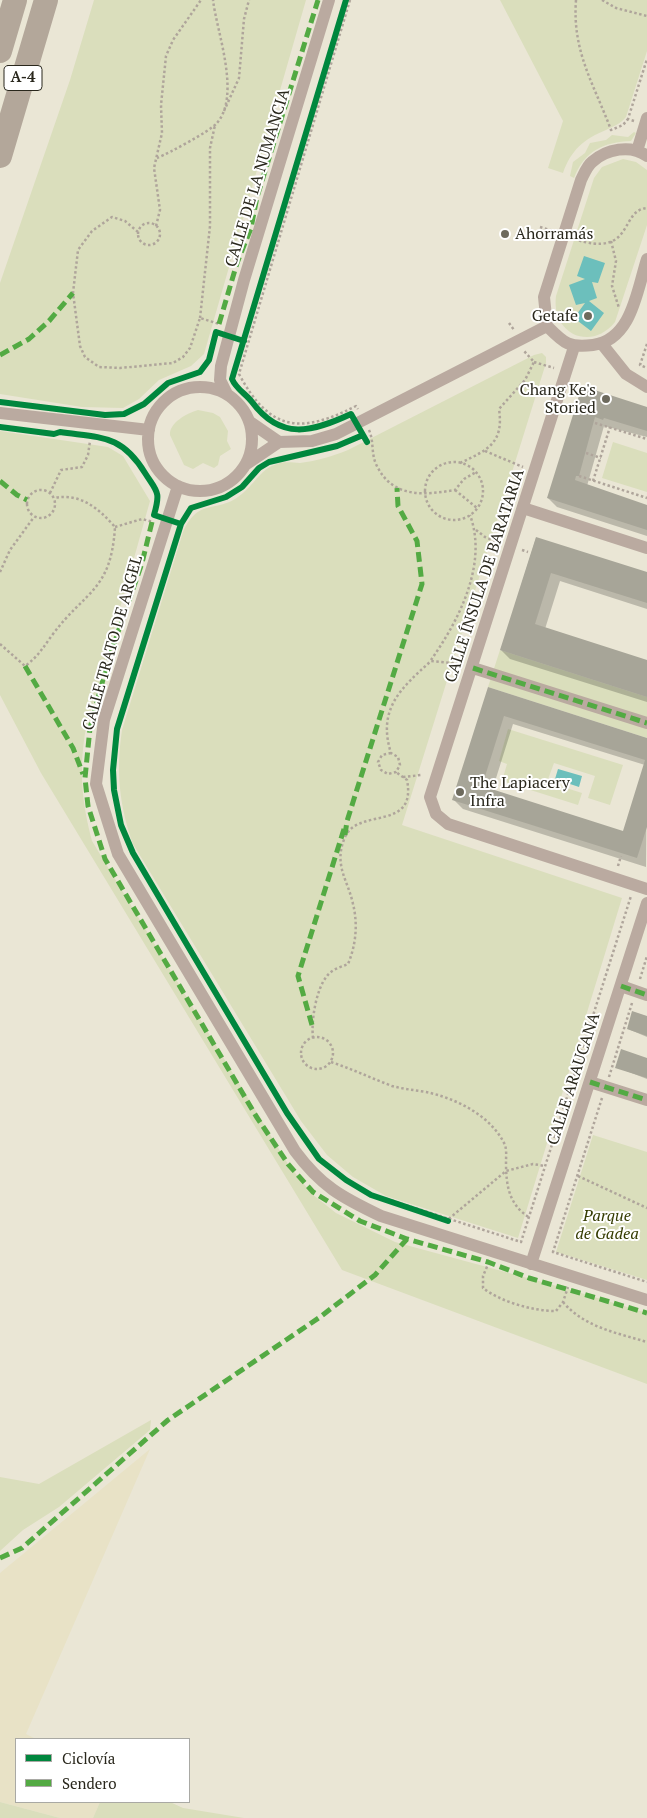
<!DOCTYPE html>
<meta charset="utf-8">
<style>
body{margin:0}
#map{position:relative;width:647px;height:1818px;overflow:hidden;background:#eae6d5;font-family:"PT Serif",serif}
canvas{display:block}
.legend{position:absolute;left:15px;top:1738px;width:175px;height:65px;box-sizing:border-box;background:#fff;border:1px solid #a9a9a4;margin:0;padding:6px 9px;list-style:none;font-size:15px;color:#29271c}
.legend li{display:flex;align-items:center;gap:10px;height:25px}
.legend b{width:25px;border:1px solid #a9a9a4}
</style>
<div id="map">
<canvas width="647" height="1818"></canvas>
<ul class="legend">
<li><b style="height:6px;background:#00873e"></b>Ciclovía</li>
<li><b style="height:6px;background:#53aa43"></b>Sendero</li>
</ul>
</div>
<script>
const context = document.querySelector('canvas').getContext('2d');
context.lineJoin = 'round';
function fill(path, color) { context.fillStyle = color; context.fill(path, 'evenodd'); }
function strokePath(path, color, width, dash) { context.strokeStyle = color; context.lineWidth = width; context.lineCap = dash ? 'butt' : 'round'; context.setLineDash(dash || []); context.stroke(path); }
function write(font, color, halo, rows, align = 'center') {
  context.font = font + ' "PT Serif",serif'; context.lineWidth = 4; context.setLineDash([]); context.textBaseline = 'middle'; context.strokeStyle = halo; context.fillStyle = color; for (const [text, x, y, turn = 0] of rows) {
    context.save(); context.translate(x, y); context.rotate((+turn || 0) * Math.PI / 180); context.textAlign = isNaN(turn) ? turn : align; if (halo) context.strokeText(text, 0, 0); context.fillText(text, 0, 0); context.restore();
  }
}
const built = new Path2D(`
 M150,1449L26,1734L36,1739H16V1802H100L93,1818H60L0,1802V1573Z`);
const green = new Path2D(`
 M94,0H306L204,354L191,366L159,380L139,399L123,408L82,407L0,394V283L70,80Z
 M500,0H647V51L626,117C620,124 614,126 606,130C584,139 571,150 563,173L548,168L563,121Z
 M634,132L636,133L631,141C604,142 584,151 574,178L570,176L573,162L585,153L590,143L606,140L612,135L628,137Z
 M623,159L636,162L647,170V225L615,322C591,352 551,334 556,296L594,178L602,167Z
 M542,353L546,357V363L402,825L622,898L518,1238L386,1196L353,1177L327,1155L301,1121L133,844C119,805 116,771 122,730L183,532C200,495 217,516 243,493C255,483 262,468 277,464C285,461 293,463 300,463C317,461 333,456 348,450L534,355Z
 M198,410L213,413L220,417L228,431L227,441L231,449L220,456L218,465L214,468L203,463L193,469L184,465L170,435C169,423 187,413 198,410Z
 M0,431L108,447L123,456L150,501L85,733C79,773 82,802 92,841L288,1164L312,1194L336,1213L395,1242L568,1289L647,1313V1384L342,1270L41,773L0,695Z
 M613,442L647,453V492L602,478Z
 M500,650L647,697V738L488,687Z
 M508,729L623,765L610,805L588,798L595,776L554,763L547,782L582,793L578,805L502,781L507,764L499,761Z
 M593,1135L647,1152V1280L556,1252Z
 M151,1420L150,1430L59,1507L23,1530L0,1551V1477L39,1484Z
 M0,1802L60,1818H0Z
 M100,1802H170L183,1808L244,1818H93Z`);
const water = new Path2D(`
 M584,256L605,263L598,283L592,282L597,298L589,301L604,313L591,331L574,318L585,303L576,305L569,285L585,279L577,276Z
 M558,769L582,776L579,787L555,779Z`);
const shadow = new Path2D(`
 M583,388L647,408V437L604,426L587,486L647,507V536L557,507L548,498Z
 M536,538L647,573V609L560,581L545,629L647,661V702L510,659L501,650Z
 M489,689L647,739L646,867L463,809L453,799ZM513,724L645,765L624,832L492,791Z
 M647,1017V1037L628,1029Z
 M647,1059V1079L616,1067Z`);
const building = new Path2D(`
 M582,386L647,407V431L604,418L603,420L595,417L579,476H576L575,480L647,505V530L547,498Z
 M536,537L647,572V603L551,573L535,624L647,660V697L500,650Z
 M488,687L647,738V827L637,858L452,800ZM504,716L645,760L623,831L482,786Z
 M632,1011L647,1016V1036L627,1029Z
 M621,1049L647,1058V1078L615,1068Z`);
const path = new Path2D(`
 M350,0L239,374C270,432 301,434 356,406L358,409
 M576,0C572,52 594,84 611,130L623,125L628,119
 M602,0L616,8L647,16
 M224,111L239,78L244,19L249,0
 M634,121L628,119L647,59
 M157,158C169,153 209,132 217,123C241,95 217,33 213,0
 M138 234a11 11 0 1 1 22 0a11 11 0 1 1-22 0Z
 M156,226L160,210L154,168L162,133L161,105L166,56L173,40L201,0
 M540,227L553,231
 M138,232L125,221L112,217L92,231L78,250L73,293L80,346L85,357L99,367L120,368L173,363L183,357L190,348L200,318L219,324
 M574,239C635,259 619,210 647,208
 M611,241L616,261L612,286L619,308
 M200,318L210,226V148L215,125
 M509,323L514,330
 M647,344L640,365L647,368
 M534,362L554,368
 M595,423L647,439
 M369,430C374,441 371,453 376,464C392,499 424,495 455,490L464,479L476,472
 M485,451L523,467
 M586,453L601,458
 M425 491a29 29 0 1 1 58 0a29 29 0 1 1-58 0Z
 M460,463C488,450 504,443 499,409L525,380L534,362L524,351
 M579,476L647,498
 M593,481L610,427
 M27 504a14 14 0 1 1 28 0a14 14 0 1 1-28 0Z
 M455,490L477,508
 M50,493L61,470L82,467L88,455L90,441
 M115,527L142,519L153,522
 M476,530L485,537L500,543
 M522,550L528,552
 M0,572L10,550L34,517
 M0,644L25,666C38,657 44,646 53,634C86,590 111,591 115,527C98,508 81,493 54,498
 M431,660C459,620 488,564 470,515
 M391,753L382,755L378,762L381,770L388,774L396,772L400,765L398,757L391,753C377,709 401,688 431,661L461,664
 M403,777L421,775
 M618,866L621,856
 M640,979L647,956
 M301 1053a16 16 0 1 1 32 0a16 16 0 1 1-32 0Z
 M313,1038C311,1021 316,989 327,976C332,969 341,967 348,964C356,945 358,924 353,904C348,880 333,865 345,837C358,807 417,832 407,780L396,772
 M331,1062C352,1069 371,1078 392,1086C403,1089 414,1090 426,1092C455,1098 490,1115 504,1143C507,1148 506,1156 506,1162C506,1186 509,1205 530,1218
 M609,1077L632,1003
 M602,1098L553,1252L647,1282
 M578,1176L647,1208
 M387,1199L521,1242L631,896
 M445,1222L506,1171L533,1164L545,1166
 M489,1262L483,1276V1288C501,1302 533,1311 556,1311L563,1302L568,1287
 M563,1302C584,1327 617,1333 647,1342`);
const street = new Path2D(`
 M637,151L647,118
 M647,156C631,144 606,149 592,162C587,166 584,174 581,180L544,297L547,326C564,343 568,348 593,345C632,340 637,290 647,259
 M602,344L626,374L647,387
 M574,347L430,797L436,814L448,824L647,889
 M148 439a52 52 0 1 1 104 0a52 52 0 1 1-104 0Z
 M227,394L220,380L221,366L244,280L329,0
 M0,413L149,430
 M250,422L279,442
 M245,465L279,442L312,441L336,434L547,326
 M178,486L104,720L96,784L118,854L295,1151C321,1186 341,1197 381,1216L647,1300
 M523,508L647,548
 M473,668L647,723
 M621,986L647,995
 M590,1082L647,1100
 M531,1264L647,903`);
const highway = new Path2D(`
 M0,51L15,0
 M0,156L46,0`);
const quiet = new Path2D(`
 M219,324L237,263L251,228L257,197L318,0
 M0,355L29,339L49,321L73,293
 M0,481L17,495L27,500
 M152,522L142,563L108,661L90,728L85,778L88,806L105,859L256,1116L288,1164L313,1192L360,1221L407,1239L488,1262L529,1278L647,1313
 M25,666L73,748L83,774
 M473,668L647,723
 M345,835L347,821L422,584L417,541L398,506L397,488
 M621,986L647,995
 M312,1025L298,976L344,829
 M590,1082L647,1100
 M0,1558L22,1548L168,1420L320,1317L375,1275L407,1239`);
const cycleway = new Path2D(`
 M346,0L232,379C236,389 246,394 252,402C281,441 312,432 351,414L367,442
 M0,402L105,415L124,414L144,404L168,383L200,372L209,360L216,332L244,341
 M0,427L54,434L60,432C101,438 121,434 145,473C157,492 161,491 154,515L181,524L191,508L226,497L242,487L259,468L269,462L337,446L363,435
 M181,524L117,729L113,770L114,790L121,825L133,853L189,948L287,1113L319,1159L346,1180L371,1195L448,1221`);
const markers = [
 [505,234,5,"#6d6a5d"],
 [588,316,5,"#6d6a5d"],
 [606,399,5,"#6d6a5d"],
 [460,792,5,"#6d6a5d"]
];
const shields = [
 [23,78,38]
];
const shieldNames = [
 ["A-4",23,78]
];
const streetNames = [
 ["CALLE DE LA NUMANCIA",258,178,-73],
 ["CALLE ÍNSULA DE BARATARIA",485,576,-72],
 ["CALLE TRATO DE ARGEL",113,643,-74],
 ["CALLE ARAUCANA",574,1079,-72]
];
const poiNames = [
 ["Ahorramás",515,234],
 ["Getafe",578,316,"right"],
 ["Chang Ke's",596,390,"right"],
 ["Storied",596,408,"right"],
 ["The Lapiacery",470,783],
 ["Infra",470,801]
];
const parkNames = [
 ["Parque",607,1216],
 ["de Gadea",607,1234]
];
fill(built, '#e8e2c6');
fill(green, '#dadebc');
fill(water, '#6cbfbc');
fill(shadow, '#0003');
fill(building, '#a7a598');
strokePath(path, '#afa59b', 2.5, [2.5, 2.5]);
strokePath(street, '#baaaa0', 12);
strokePath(highway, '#b3a79a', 24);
strokePath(quiet, '#53aa43', 5, [10, 5]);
strokePath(cycleway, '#00873e', 6);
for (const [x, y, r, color] of markers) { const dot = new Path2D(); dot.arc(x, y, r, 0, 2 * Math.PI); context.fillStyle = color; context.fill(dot); strokePath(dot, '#fff', 2); }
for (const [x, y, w] of shields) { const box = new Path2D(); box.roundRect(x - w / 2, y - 12.5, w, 25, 4); context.fillStyle = '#fff'; context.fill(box); strokePath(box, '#29271c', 1); }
write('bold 15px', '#29271c', null, shieldNames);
write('16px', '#29271c', '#fff', streetNames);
write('16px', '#29271c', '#fff', poiNames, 'left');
write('italic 16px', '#343b00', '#fff', parkNames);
</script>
